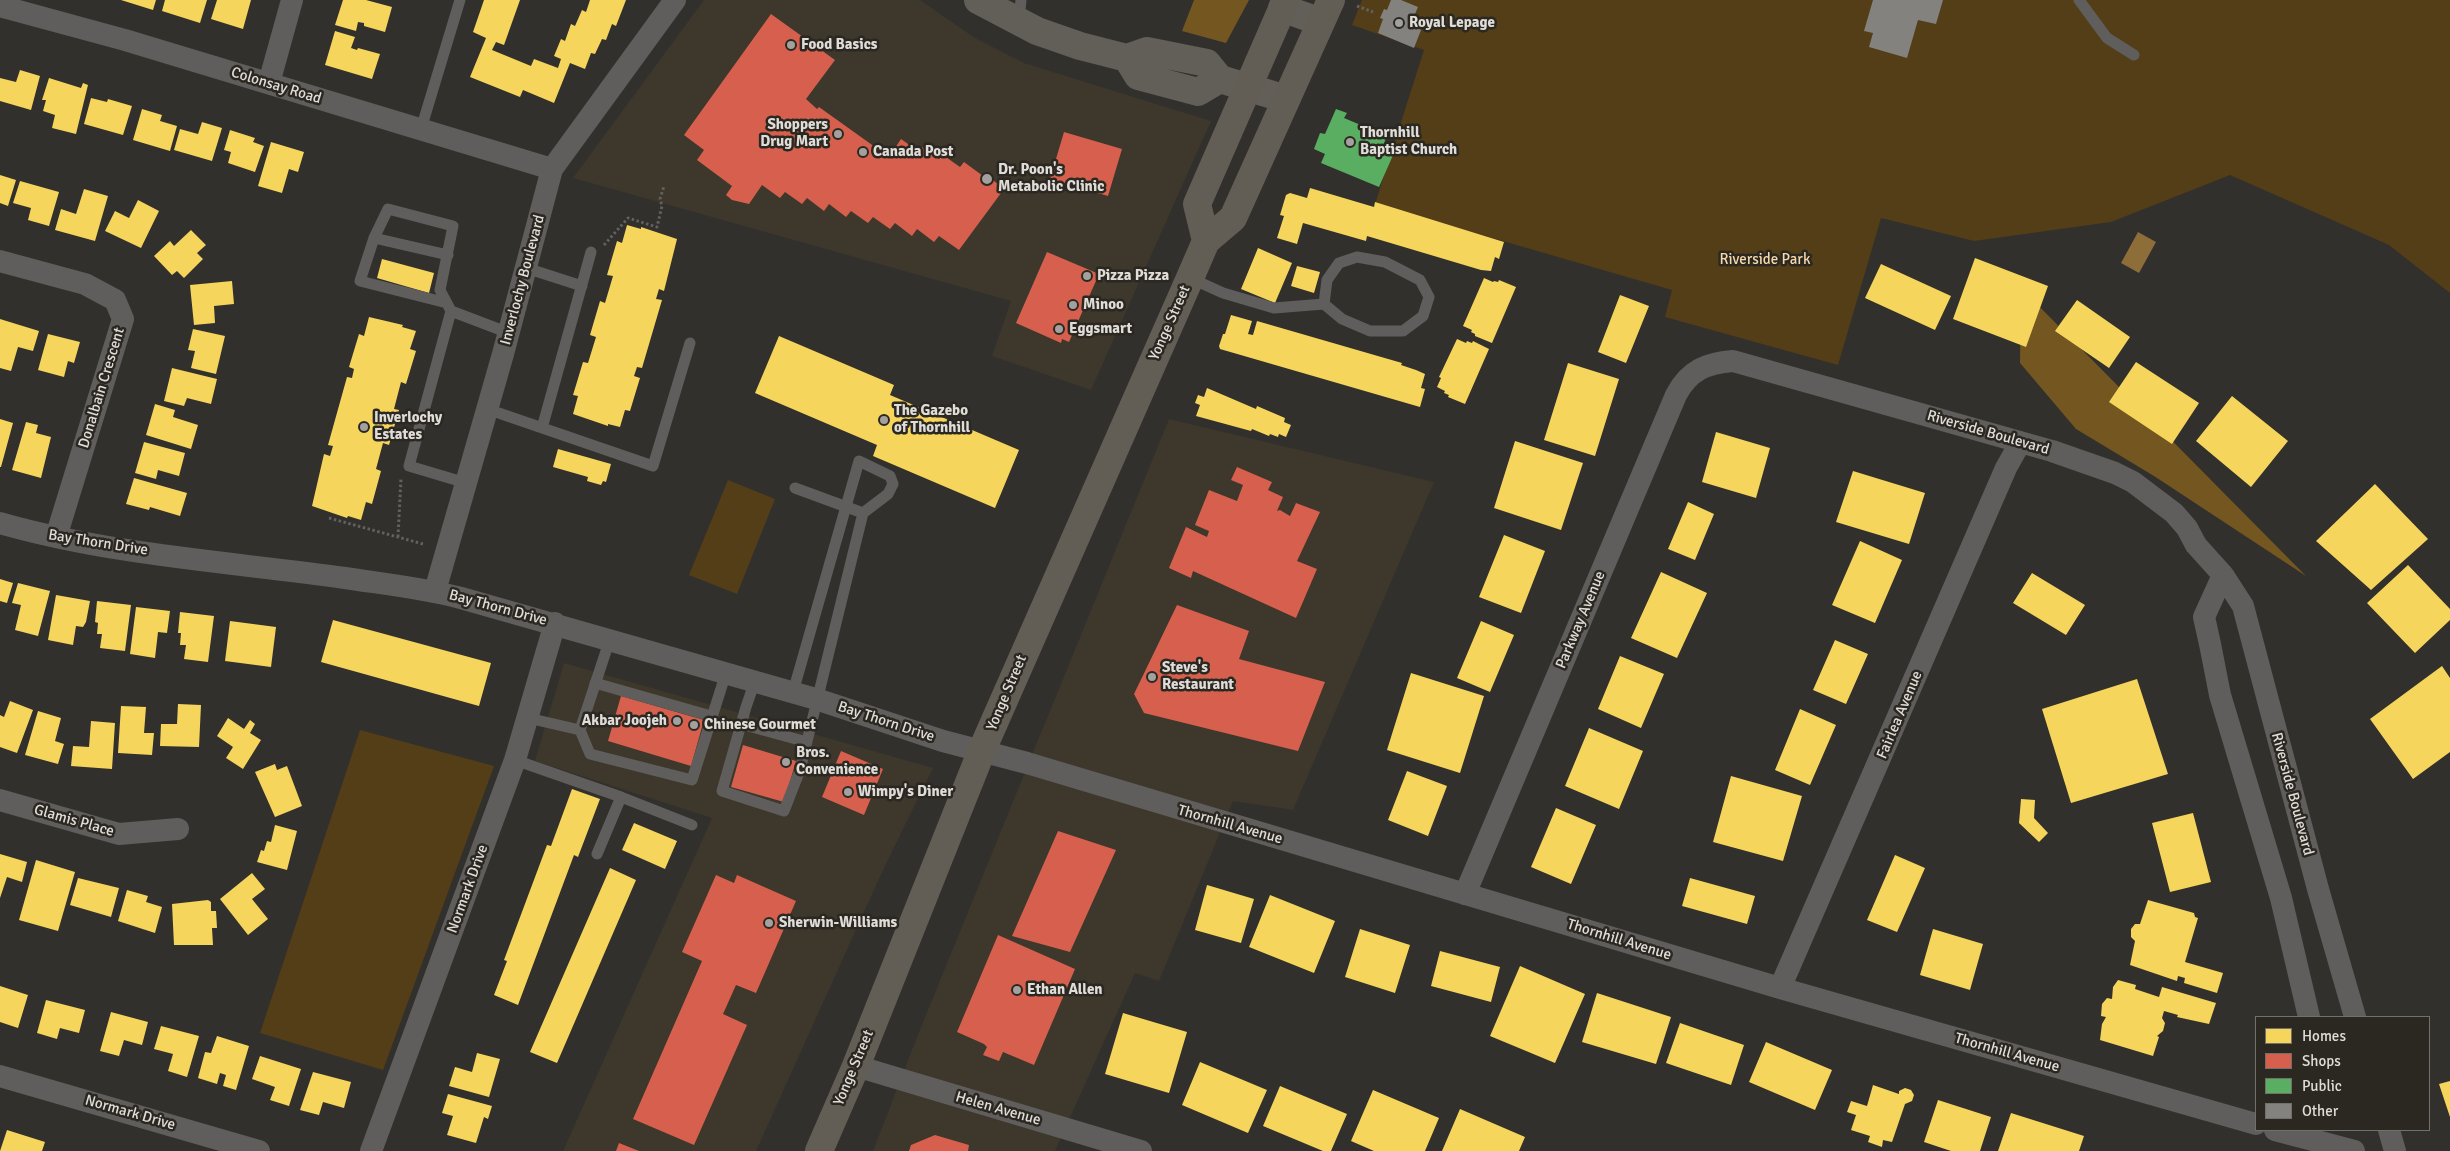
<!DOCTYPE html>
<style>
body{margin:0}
#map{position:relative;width:2450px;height:1151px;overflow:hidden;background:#32302d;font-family:Signika,sans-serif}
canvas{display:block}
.legend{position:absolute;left:2255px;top:1016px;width:175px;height:115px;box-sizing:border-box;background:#2b2721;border:1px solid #73706b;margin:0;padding:6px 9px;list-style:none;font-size:15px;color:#e0ddd9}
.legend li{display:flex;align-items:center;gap:10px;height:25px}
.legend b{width:25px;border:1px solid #73706b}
</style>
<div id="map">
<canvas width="2450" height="1151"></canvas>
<ul class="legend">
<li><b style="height:14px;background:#f6d55c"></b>Homes</li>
<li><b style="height:14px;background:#d6604d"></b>Shops</li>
<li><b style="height:14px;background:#5aae61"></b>Public</li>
<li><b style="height:14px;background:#84827f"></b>Other</li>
</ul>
</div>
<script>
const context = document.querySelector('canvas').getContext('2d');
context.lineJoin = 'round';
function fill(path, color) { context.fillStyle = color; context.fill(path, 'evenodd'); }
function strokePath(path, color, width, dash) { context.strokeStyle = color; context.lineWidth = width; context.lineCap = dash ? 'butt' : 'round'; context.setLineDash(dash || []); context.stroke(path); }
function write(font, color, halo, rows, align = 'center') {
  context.font = font + ' Signika,sans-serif'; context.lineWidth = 5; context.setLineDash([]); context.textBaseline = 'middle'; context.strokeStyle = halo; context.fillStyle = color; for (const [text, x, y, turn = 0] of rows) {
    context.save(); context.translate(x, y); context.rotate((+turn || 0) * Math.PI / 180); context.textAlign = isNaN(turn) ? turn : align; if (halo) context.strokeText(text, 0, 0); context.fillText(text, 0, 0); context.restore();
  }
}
const built = new Path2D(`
 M704,0H920L975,38L1024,63L1211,121L1091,390L992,356L1011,301L573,178Z
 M1169,419L1434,482L1293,810L1233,801L1159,981L1135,973L1055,1151H873L919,1032Z
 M564,663L933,768L883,870L756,1151H563L712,818L535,761Z`);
const green = new Path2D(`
 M1362,0H2450V293L2389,245L2230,175L2111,222L1974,241L1881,218L1838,365L1665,317L1672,290L1375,204L1424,50L1352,25Z
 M728,480L775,499L737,594L689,575Z
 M360,730L494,766L383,1070L260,1033Z`);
const forest = new Path2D(`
 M1194,0H1249L1226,43L1182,31Z
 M2021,288L2306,576L2154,476L2076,429L2020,363Z`);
const water = new Path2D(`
 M2138,232L2156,242L2139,273L2121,263Z`);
const homes = new Path2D(`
 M121,0H156L153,10Z
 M165,0H207L200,23L162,11Z
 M217,0H251L243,29L211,19Z
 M343,0H366L392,7L385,32L364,26V23L358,22L356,31L335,25Z
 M484,0H520L504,45L496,42L492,50L531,66L534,59L558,68L561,59L554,56L561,39L565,41L571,24L575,26L582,10L586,12L590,0H626L616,26L612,24L606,40L602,39L595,54L591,53L585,69L570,63L554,103L523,90L520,97L470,77L486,38L473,32Z
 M335,31L355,37L351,48L357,50L358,48L380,54L372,79L325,65Z
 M20,70L40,76L31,110L0,101V78L16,82Z
 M49,78L81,88L83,83L88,85L76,134L52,128L55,115L43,111L46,100H42Z
 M91,98L107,102L108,99L132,106L123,135L84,124Z
 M142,109L162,115L160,121L177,126L170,151L133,140Z
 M202,122L222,128L212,161L174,150L180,129L198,134Z
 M230,130L255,138L253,142L264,146L255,172L228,163L231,152L224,150Z
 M271,142L304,152L298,172L289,169L282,193L258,186Z
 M0,175L16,180L8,206L0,203Z
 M20,181L59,192L49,226L28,220L31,208L13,203Z
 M1310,188L1374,207L1375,202L1504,242L1499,259L1495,257L1491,271L1481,270L1367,236L1366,241L1303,223L1297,244L1277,238L1284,216L1280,215L1286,195L1290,193L1307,198Z
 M84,189L108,196L95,241L55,230L61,209L76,214Z
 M138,200L159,211L141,248L105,231L115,211L129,218Z
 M627,225L641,229V227L677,239L664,291L659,289L656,299L662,300L642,368L637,367L634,376L640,378L630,411L625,410L620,427L608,424V426L573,414L578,396L573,395L583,362L588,363L596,337L590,335L600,301L605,303L613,276L607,275L617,241L622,243Z
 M191,230L206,245L197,253L203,259L184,278L177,271L172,275L154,256L170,241L174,246Z
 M1258,248L1292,263L1275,303L1241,289Z
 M1975,258L2048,286L2026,347L1953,319Z
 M382,259L434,273L429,293L377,278Z
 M1881,264L1951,296L1935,330L1865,298Z
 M1297,266L1320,272L1314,293L1291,286Z
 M1484,278L1493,282L1494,281L1498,282L1499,280L1516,287L1492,343L1475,336V334L1471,332L1472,330L1463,326Z
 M232,281L234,304L214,306L215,323L194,325L190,285Z
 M1620,295L1649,306L1626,363L1598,352Z
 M2077,300L2130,337L2109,368L2055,331Z
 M1231,315L1252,321L1248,334L1253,335L1257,321L1402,363L1401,365L1416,370L1425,374L1421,388L1425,389L1420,407L1220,349L1219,346L1223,334H1225Z
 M369,317L403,325L402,327L416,331L410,349L416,351L406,384L401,382L394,409L399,410L389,445L383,443L376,469L381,471L372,504L366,502L361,520L348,516L347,518L312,506L324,454L330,456L333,446L328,445L347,377L352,378L354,369L349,367L359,334L364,336Z
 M0,319L39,331L33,351L18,347L11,371L0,368Z
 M193,329L225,336L216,374L191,368L195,351L188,350Z
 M48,334L80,342L74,363L68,361L64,377L38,370Z
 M779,336L894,385L890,395L1019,450L995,508L873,456L877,445L755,393Z
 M1457,339L1466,343L1467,341L1472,343L1473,341L1489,349L1465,404L1448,397L1449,395L1444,393L1445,391L1437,387L1441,378L1439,377Z
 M2136,362L2199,403L2172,444L2109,402Z
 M1568,363L1619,379L1595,456L1544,440Z
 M172,368L217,379L211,404L187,398L184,406L164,401Z
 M1207,388L1256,409L1257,406L1285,418L1284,422L1291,425L1286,437L1279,434L1278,437L1270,434L1269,436L1252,429L1251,431L1196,416L1200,405L1195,403L1198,395L1204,397Z
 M2232,396L2288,441L2251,487L2196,441Z
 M155,404L175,410L173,417L198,425L191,449L146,435Z
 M0,419L13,423L1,467H0Z
 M26,422L38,425L36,433L51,437L41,478L12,470Z
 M1716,432L1770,448L1756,498L1702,482Z
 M1515,441L1583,463L1561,530L1494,508Z
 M144,442L185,453L179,476L158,470L156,479L135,473Z
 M558,449L611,464L606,482L603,481L601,485L587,481L588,477L553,467Z
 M1853,471L1925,493L1909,544L1836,522Z
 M134,478L187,493L180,516L150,507L149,510L126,504Z
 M2375,484L2428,539L2371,590L2316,541Z
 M1688,502L1714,514L1695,560L1668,549Z
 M1504,535L1545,551L1521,613L1479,597Z
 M1860,541L1902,560L1875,623L1832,605Z
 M2408,565L2450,609V620L2415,653L2367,603Z
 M1661,572L1707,593L1677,658L1631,638Z
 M2032,573L2085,605L2066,635L2013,603Z
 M0,579L13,583L7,603L0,601Z
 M18,583L50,591L38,636L15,630L21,605L12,603Z
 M56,595L90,601L86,622L83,627L76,626L73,645L48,640Z
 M97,601L131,605L125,651L100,648L102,634H97L98,623L95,622Z
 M136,607L170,611L167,633L158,632L155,658L130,654Z
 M180,612L214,616L208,662L184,659L186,645H180L181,633H178Z
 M333,620L491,663L479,706L321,662Z
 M230,621L276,627L271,667L225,661Z
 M1481,621L1514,635L1490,692L1457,678Z
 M1835,640L1868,654L1846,704L1813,690Z
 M1620,656L1664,674L1641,728L1598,709Z
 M2442,666L2450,678V752L2413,779L2370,719Z
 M1411,673L1484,696L1460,773L1387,750Z
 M2137,679L2168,774L2071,803L2042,709Z
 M10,701L33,710L17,753L0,747V715L4,717Z
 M178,704L201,705L199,747L160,746L161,724H177Z
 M121,706L146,707L144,733H154L152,755L118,753Z
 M1800,709L1836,725L1810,785L1775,770Z
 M38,711L61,718L55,741L64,744L58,764L25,755Z
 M228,718L244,729L250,720L255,724L250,733L261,740L243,769L226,758L233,747L217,736Z
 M91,721L115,723L112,769L71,766L73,746L89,747Z
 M1589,728L1643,751L1619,809L1565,786Z
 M275,764L277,770L287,766L302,806L275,817L255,772Z
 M1407,771L1447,786L1428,836L1388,820Z
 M1731,776L1802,796L1783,861L1713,842Z
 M572,789L600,799L578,857L574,855L518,1005L494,995L507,961L504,960L547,845L551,846Z
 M2021,799L2035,800L2034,818L2048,833L2039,842L2019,823Z
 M1556,808L1596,825L1571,884L1531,867Z
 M2193,813L2211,882L2170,892L2152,823Z
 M634,823L677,841L665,869L622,850Z
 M275,825L297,831L287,870L257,862L261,850L264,851L267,841L271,842Z
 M0,854L27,862L22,882L7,877L0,898Z
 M1895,855L1925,868L1897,932L1867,920Z
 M36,860L75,872L58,931L19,920Z
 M610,868L636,880L557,1063L530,1052Z
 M252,873L265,889L252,899L268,919L248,935L220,899Z
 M78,878L119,888L111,917L70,905Z
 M1690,878L1755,896L1747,924L1682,906Z
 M1207,885L1254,899L1241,943L1195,930Z
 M127,890L148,896L146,902L162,907L155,933L118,921Z
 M1270,895L1335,921L1314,973L1249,947Z
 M208,900L211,902V911H216L217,928H212L213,945H174L172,904Z
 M2148,900L2194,913L2195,917L2198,918L2185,962L2223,973L2217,993L2184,983L2185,978L2178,976L2177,981L2130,965L2135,941L2131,937V929L2135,924H2140Z
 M1360,929L1410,945L1395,993L1345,977Z
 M1933,929L1983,944L1970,990L1920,975Z
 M1440,951L1500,967L1491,1002L1431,986Z
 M1520,966L1585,994L1555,1063L1490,1036Z
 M2118,980L2136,985L2135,989L2159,997L2162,987L2216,1003L2209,1024L2177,1017L2178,1015L2164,1011L2162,1018L2165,1023L2163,1031L2157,1036L2159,1037L2153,1056L2100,1040L2102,1024L2106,1017L2101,1016L2102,1004L2107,998L2112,999L2113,987Z
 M0,986L28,995L18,1028L0,1022Z
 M1597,993L1671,1017L1656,1064L1582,1042Z
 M46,1000L85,1010L79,1033L60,1028L57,1039L37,1033Z
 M111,1012L148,1022L142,1045L124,1040L119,1056L100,1051Z
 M1123,1013L1187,1032L1169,1093L1105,1074Z
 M1680,1023L1744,1045L1731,1085L1666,1063Z
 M161,1026L199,1036L187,1077L168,1071L173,1054L154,1049Z
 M217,1036L249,1046L236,1090L223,1086L226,1075L220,1073L217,1084L198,1078L205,1052L211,1053Z
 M1766,1042L1832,1070L1815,1110L1749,1082Z
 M477,1053L500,1059L489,1097L449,1086L455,1067L472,1072Z
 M260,1056L301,1069L289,1106L270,1100L275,1087L252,1079Z
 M1200,1062L1267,1090L1248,1133L1182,1105Z
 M313,1072L351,1082L344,1108L323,1102L319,1115L300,1110Z
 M2450,1081V1117L2439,1084Z
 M1873,1085L1899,1094V1091L1905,1088L1911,1090L1914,1095L1912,1101L1905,1104L1892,1142L1883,1140L1882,1147L1868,1142L1870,1136L1851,1130L1856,1115L1847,1112L1851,1101L1867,1106Z
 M1280,1086L1347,1114L1331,1151H1323L1263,1126Z
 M1373,1090L1439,1118L1425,1151H1374L1351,1141Z
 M448,1094L492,1106L488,1119L484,1117L476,1143L447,1135L453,1116L442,1113Z
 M1938,1100L1991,1117L1980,1151H1951L1924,1142Z
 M1460,1109L1525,1137L1519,1151H1442Z
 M2011,1113L2084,1136L2079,1151H1998Z
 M7,1130L45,1142L42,1151H0Z`);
const shops = new Path2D(`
 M771,14L835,60L806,99L817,109L819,107L889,157L901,139L918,151L922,147L939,159L943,155L960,167L964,162L983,176L984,173L1004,189L959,250L939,236L934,242L917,229L912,236L895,223L890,229L873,217L868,223L851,211L846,217L829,204L824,211L807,198L802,204L785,192L780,198L762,185L749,204L732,200L726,195L732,186L697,160L704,150L684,135Z
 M1064,132L1122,149L1108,196L1050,179Z
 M1047,252L1099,274L1069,342L1062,339L1061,343L1016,323Z
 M1237,467L1272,482L1268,490L1283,497L1277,511L1280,510L1290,516L1296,503L1320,512L1297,561L1317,569L1296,618L1193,571L1191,578L1169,568L1186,527L1207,537L1209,531L1195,525L1209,490L1237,501L1243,485L1231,480Z
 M1177,605L1249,631L1239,659L1325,682L1298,751L1144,713L1134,694Z
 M621,696L704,720L691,766L608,741Z
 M743,745L796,761L784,802L731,787Z
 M841,751L883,769L864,815L822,797Z
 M1058,831L1116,850L1070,952L1012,936Z
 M716,875L734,883L737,875L796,901L756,993L736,985L723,1014L747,1025L694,1145L633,1119L702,961L682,952Z
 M998,935L1075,969L1034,1065L1003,1052L999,1061L983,1055L987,1047L984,1044L957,1032Z
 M935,1135L969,1145L968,1151H909L911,1145Z
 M619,1143L639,1151H616Z`);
const public = new Path2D(`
 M1336,109L1347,113L1344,118L1387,136L1382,148L1394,153L1379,187L1321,163L1325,154L1314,149L1320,133L1325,134Z`);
const building = new Path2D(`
 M1391,0H1401L1418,7L1412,21L1423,25L1414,48L1378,33L1383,19L1380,18L1384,9L1387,10Z
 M1873,0H1943L1936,24L1918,20L1907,58L1869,47L1873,33L1864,31Z`);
const path = new Path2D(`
 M1357,6L1373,12
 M604,245L628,218L657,227L662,206L660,199L664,186
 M329,518L423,544
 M398,537L401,478`);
const lane = new Path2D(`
 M2079,0L2107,38L2134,55
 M1019,20L1021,0
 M421,129L460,0
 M374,238L448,255
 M1357,257L1385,262L1420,280L1429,297L1423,316L1403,331H1370L1342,319L1324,304L1327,280L1339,263Z
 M526,268L582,286
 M1190,278L1223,293L1274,308L1324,304
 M447,303L360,281L374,238L388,209L453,226L440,290L451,311
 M487,409L653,466L690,343
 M542,428L591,252
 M466,483L409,466L451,311L509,333
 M795,488L863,513
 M610,639L580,730L590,754L692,780L726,673
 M755,681L746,707L722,791L784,811L800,770L863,513L888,494L893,484L890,476L859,461L793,692
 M595,683L711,716
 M528,718L580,730
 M741,724L807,742
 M515,760L621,797L597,854
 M621,797L692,825`);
const street = new Path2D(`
 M0,6L125,40L552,169
 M269,83L292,0
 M0,261L85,284L115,300L123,319L56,537
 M0,523C112,555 231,562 345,578C384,584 423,588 461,598L816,699L943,741L1027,763L1780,988L2256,1124
 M2223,575L2204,617L2210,644L2220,695L2281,898L2309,1017
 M435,591L503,354L552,169L675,0
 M0,800L119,834L178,829
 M1465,894L1676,395C1689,370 1707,363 1733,361L2052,451L2115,473L2133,482L2174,513L2187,528L2196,545L2223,575L2243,606L2318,889L2355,1017
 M1780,988L2006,468L2020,443
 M856,1066L1141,1151
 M0,1076L259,1151
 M2275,1130L2354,1151
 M2389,1130L2395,1151
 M371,1151L515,760L555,623`);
const secondary = new Path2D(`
 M978,0L1037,31L1080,46L1127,58L1147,51L1207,63L1220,79L1286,99
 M1282,8L1321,22
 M1127,58L1138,76L1198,92L1220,79`);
const primary = new Path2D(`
 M1206,241L1197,204L1286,0
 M819,1151L856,1066L982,750L1190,278L1206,241L1233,218L1331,0`);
const markers = [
 [1399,23,5,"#a3a09d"],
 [791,45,5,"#a3a09d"],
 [838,134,5,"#a3a09d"],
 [1350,142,5,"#a3a09d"],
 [863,152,5,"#a3a09d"],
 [987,179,6,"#a3a09d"],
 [1087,276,5,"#a3a09d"],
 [1073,305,5,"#a3a09d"],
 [1059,329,5,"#a3a09d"],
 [884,420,5,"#a3a09d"],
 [364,427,5,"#a3a09d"],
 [1152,677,5,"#a3a09d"],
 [677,721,5,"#a3a09d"],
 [694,725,5,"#a3a09d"],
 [786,762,5,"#a3a09d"],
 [848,792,5,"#a3a09d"],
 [769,923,5,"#a3a09d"],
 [1017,990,5,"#a3a09d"]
];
const poiNames = [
 ["Royal Lepage",1409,23],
 ["Food Basics",801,45],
 ["Shoppers",828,125,"right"],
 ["Drug Mart",828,142,"right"],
 ["Thornhill",1360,133],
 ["Baptist Church",1360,150],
 ["Canada Post",873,152],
 ["Dr. Poon's",998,170],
 ["Metabolic Clinic",998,187],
 ["Pizza Pizza",1097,276],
 ["Minoo",1083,305],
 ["Eggsmart",1069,329],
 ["The Gazebo",894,411],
 ["of Thornhill",894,428],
 ["Inverlochy",374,418],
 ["Estates",374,435],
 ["Steve's",1162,668],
 ["Restaurant",1162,685],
 ["Akbar Joojeh",667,721,"right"],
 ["Chinese Gourmet",704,725],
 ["Bros.",796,753],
 ["Convenience",796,770],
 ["Wimpy's Diner",858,792],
 ["Sherwin-Williams",779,923],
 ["Ethan Allen",1027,990]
];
const streetNames = [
 ["Colonsay Road",276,86,17],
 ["Inverlochy Boulevard",523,280,-75],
 ["Yonge Street",1170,323,-66],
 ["Donalbain Crescent",102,388,-73],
 ["Riverside Boulevard",1988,433,16],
 ["Bay Thorn Drive",98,543,9],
 ["Bay Thorn Drive",498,608,15],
 ["Parkway Avenue",1581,620,-67],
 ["Yonge Street",1007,693,-67],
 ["Fairlea Avenue",1900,715,-67],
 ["Bay Thorn Drive",886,722,18],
 ["Riverside Boulevard",2292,794,75],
 ["Glamis Place",74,821,16],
 ["Thornhill Avenue",1230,825,16],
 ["Normark Drive",468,889,-70],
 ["Thornhill Avenue",1619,940,17],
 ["Thornhill Avenue",2007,1053,16],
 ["Yonge Street",854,1068,-67],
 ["Helen Avenue",998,1109,16],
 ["Normark Drive",130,1113,16]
];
const parkNames = [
 ["Riverside Park",1765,260]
];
fill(built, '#3d372c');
fill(green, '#533e17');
fill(forest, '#735620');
fill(water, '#8d6e38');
fill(homes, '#f6d55c');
fill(shops, '#d6604d');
fill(public, '#5aae61');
fill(building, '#84827f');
strokePath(path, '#62615f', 3, [2.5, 2.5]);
strokePath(lane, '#605e5c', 11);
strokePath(street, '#605e5c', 22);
strokePath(secondary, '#625e58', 28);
strokePath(primary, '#635e55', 28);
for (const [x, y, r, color] of markers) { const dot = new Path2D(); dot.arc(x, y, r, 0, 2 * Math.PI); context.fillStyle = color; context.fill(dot); strokePath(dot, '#2b2721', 2); }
write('bold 15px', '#e0ddd9', '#2b2721', poiNames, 'left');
write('15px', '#e0ddd9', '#2b2721', streetNames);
write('15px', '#f7d9a9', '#2b2721', parkNames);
</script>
